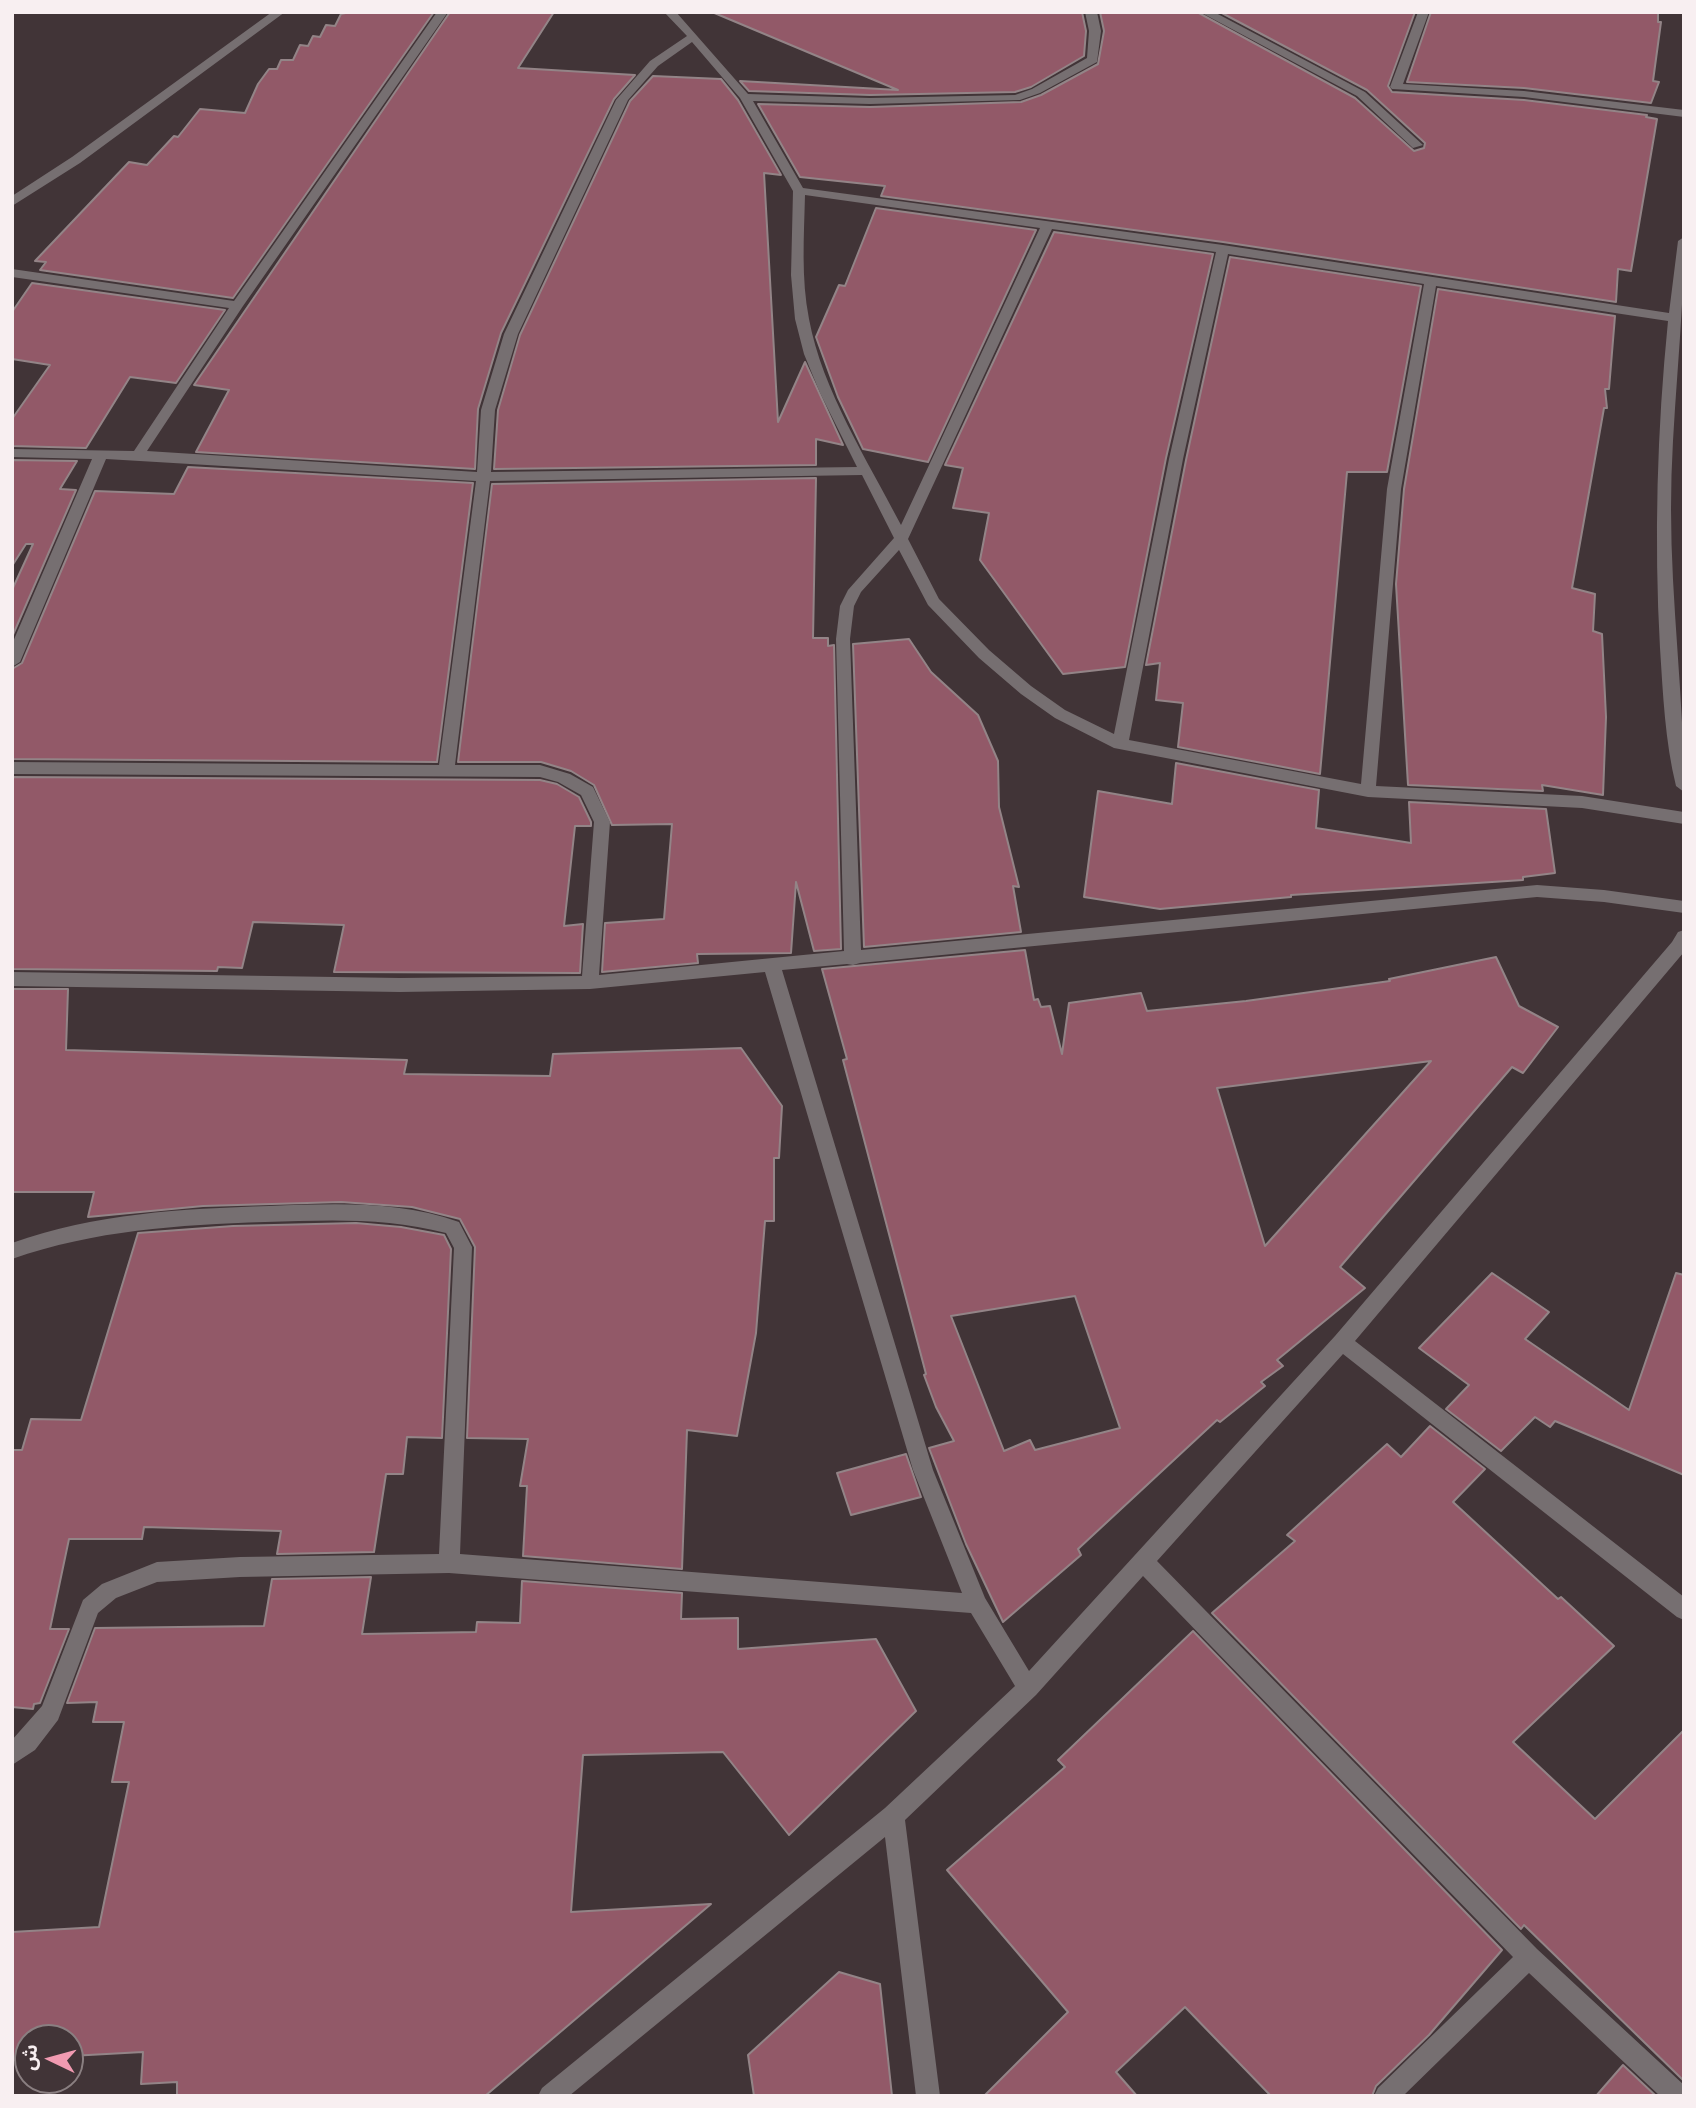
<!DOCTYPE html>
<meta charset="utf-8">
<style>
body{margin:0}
#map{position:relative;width:1696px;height:2108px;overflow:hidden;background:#413437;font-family:"Fira Sans","Noto Sans Arabic",sans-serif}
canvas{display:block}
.frame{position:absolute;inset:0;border:14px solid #f8eff1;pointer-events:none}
.north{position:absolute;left:14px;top:2024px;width:70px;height:70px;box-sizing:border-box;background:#413437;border:2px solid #8a7f81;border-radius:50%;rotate:275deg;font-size:19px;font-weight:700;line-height:28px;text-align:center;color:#f8eff1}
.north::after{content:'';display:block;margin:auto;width:24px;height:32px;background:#f19ab1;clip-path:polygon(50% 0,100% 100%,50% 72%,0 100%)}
</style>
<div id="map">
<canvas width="1696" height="2108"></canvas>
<div class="frame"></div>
<div class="north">ش</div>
</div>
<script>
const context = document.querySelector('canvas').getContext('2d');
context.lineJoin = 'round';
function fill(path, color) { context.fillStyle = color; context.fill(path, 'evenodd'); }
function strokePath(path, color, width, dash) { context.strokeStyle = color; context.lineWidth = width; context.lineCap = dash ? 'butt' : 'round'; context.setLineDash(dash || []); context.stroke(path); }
const building = new Path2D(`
 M350,12H434L233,298L40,270L46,262L35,261L129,162L147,165L174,136L178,137L200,109L245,113L258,84L269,69H277L281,60H293L300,45L308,46L313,36L320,37L326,25L335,26L341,14Z
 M450,12H554L518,68L635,75L614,99L501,333L478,409L475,469L196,452L229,390L194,385Z
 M712,12H1082L1086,31L1084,56L1031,87L1015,92L870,95L749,91L740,81L898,90Z
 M1100,12H1197L1355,98L1414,151L1424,148L1425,143L1367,90L1220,12H1415L1388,86L1392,92L1524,100L1647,115L1646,117L1657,119L1631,271L1618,269L1616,302L1223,242L881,196L885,186L800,177L758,104L870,107L1021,102L1041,95L1098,64L1104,31Z
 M1431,12H1658V22H1661L1653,81L1659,82L1651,103L1524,88L1407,82Z
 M653,76L721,79L738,100L781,175L764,173L778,422L805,362L843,445L816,439V465L494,469L498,410L520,335L630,101Z
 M876,208L1036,230L928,462L863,449L838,397L816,337L839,285L845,286Z
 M1054,232L1213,254L1166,458L1125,667L1063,674L980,560L989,513L953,508L963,468L945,465Z
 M1230,257L1421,286L1387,472H1347L1320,774L1178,747L1183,703L1156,700L1160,663L1146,665L1186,460Z
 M32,283L225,310L176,383L130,377L86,448L12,446V419L50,365L12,359V312Z
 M1438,289L1615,316L1609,389H1605L1607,408H1604L1572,588L1595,594L1593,631L1602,634L1606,717L1603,795L1542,785L1543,791L1408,785L1396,584L1404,489Z
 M12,460L77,461L60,489L76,490L12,637V590L33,544H26L12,566Z
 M188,467L473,483L437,762L12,759V669L22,663L95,491L174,494Z
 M816,478L813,638H828V646L834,645L841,949L814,951L796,882L791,953L697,954L698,963L602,972L605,923L664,919L672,824L612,825L594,785L571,771L541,762H458L492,484Z
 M909,639L931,672L978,715L998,761L999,807L1019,887L1013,886L1021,932L864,947L853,644Z
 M1176,763L1319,790L1316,828L1411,843L1409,802L1546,809L1555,873L1523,877V880L1291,895V897L1160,909L1084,897L1098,791L1172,804Z
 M12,777L540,780L557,784L579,797L591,822V826H575L564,926L583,924L580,973L334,972L344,925L253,922L242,968L218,967L217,971L12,969Z
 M1025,950L1034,1000L1038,999L1041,1007L1050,1006L1062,1054L1069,1003L1141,993L1147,1011L1246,1001L1390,981L1389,979L1496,957L1519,1006L1558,1027L1523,1073L1512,1067L1340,1267L1365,1288L1277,1360L1283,1366L1261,1382L1265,1386L1220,1422L1217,1420L1078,1549L1081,1555L1003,1622L966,1544L929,1448L954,1441L936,1407L924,1375L926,1374L843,1060L847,1059L822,969ZM1431,1061L1265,1246L1217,1088ZM1075,1296L1120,1428L1035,1450L1030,1440L1004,1451L951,1316Z
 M12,989H68L66,1050L407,1060L404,1074L550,1076L553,1054L741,1048L782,1106L779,1158H774V1221H765L756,1333L737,1436L687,1430L682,1569L523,1556L527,1486H520L528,1439L467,1438L475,1247L460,1219L412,1207L341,1202L203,1206L88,1217L94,1192H12Z
 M356,1223L401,1227L444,1235L451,1249L442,1438L407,1437L403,1474H386L374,1552L277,1554L281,1531L144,1527L142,1539H69L50,1629H69L40,1703L34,1704L33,1709L12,1707V1450H22L31,1419L81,1420L138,1233L233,1226Z
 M1492,1273L1549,1312L1525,1339L1629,1410L1676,1273L1684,1275V1475L1555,1421L1550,1427L1535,1417L1501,1451L1446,1409L1469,1385L1419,1348Z
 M1430,1426L1485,1469L1453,1502L1558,1599L1561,1597L1614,1646L1513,1742L1595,1819L1684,1730V2081L1524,1925L1521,1929L1212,1613L1295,1541L1287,1535L1387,1444L1401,1457Z
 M906,1454L921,1497L851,1515L837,1473Z
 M371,1577L362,1634L476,1632L477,1622L520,1623L522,1581L682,1593L681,1619L738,1618V1649L876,1639L916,1711L789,1835L723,1752L583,1755L571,1912L711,1904L485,2096H177V2082L141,2084L143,2052L70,2056V2038H28V2059L12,2060V1932L99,1927L129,1782H112L124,1722H93L97,1702L67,1703L95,1628L264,1626L272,1579Z
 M1193,1631L1502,1950L1429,2035L1376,2086L1372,2096H1271L1185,2007L1116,2072L1137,2096H984L1068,2012L947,1870L1065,1767L1058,1760Z
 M839,1972L880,1984L892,2096H754L748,2055Z
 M1623,2065L1656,2096H1596Z`);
const minor = new Path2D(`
 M272,12H285L80,163L12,206V196L72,157Z
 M437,12H448L243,306L147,451L477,472L481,410L504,334L616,100L650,61L687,36L664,12H676L748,94L870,98L1015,95L1032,89L1087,58L1089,31L1085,12H1097L1101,31L1097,62L1040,93L1020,100L870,104L753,101L803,188L1223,245L1669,313L1678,241L1684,237C1684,328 1671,418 1671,509C1671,604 1684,697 1684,792L1676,786C1665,741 1663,694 1660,648C1654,539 1657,430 1668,321L1436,286L1401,489L1376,786L1582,796L1684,812V824L1582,808L1368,797L1114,748L1055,718L1021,694L979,658L928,605L899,550L861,592L854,606L850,639L861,950L1537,885L1604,890L1684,901V913L1604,902L1537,897L860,963L853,965L847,964L782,970L933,1470L985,1598L1029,1671L1335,1336L1672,942L1678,932L1684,930V952L1355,1341L1684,1597V1620L1677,1617L1343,1354L1157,1561L1537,1949L1684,2085V2096H1660L1529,1973L1403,2096H1374L1378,2088L1513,1957L1143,1576L1036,1695L905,1820L940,2096H916L885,1837L569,2096H538L542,2088L885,1808L1015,1686L971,1613L449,1573L240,1577L157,1582L116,1598L98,1613L58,1720L35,1750L12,1765V1740L42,1706L83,1600L102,1584L157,1562L240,1557L439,1554L454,1248L446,1233C386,1217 326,1220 265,1222C178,1225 95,1230 12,1259V1243C96,1213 181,1209 269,1206C332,1204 397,1200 459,1222L472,1247L460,1554L962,1593L913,1470L765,972L590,989L400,992L12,986V972L400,978L582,976L594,822L581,795L558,782L540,777L12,774V762L439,765L476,481L106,459L20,662L12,667V644L92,459L12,457V449L134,451L229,308L12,277V269L234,301ZM692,42L740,98L793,191L791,275L795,319L804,354L820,393L857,467L491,472L495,410L518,334L628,100L658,66ZM805,195L1040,228L901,525C868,461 822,390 809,319C801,278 804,237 805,195ZM1052,229L1216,252L1169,459L1114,734L1065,710L1031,686L989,650L939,599L908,539ZM1228,254L1424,284L1387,489L1361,784L1129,740L1183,459ZM862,475L894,538L848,590L840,606L836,639L844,951L599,975L610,822L593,787L570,774L540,765H455L490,481Z
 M1200,12H1214L1365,92L1423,145L1413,148L1357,96Z
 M1418,12H1429L1403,84L1524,91L1684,110V117L1524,97L1392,89L1390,87Z`);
fill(building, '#925968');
strokePath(building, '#938487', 2);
fill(minor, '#766f71');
</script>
